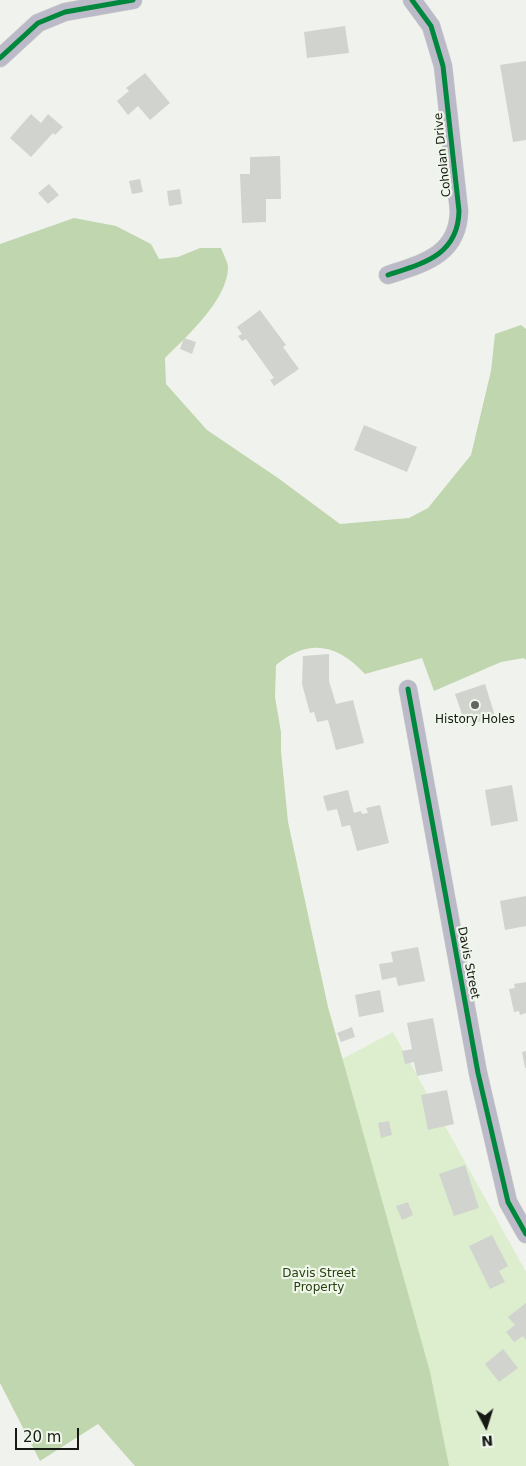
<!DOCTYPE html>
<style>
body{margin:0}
#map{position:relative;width:526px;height:1466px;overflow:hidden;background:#f0f3ed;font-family:"DejaVu Sans",sans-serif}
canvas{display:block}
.north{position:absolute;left:461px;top:1401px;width:50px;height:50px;-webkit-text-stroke:4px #eff6ea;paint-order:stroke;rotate:175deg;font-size:14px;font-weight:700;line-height:20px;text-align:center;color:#171915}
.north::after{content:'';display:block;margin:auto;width:18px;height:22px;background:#171915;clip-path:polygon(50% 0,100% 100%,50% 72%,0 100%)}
.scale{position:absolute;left:15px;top:1428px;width:64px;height:22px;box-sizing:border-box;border:2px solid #171915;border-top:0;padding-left:6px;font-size:15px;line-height:18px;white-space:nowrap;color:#171915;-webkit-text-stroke:4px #eff6ea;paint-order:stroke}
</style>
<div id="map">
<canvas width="526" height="1466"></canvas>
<div class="north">N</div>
<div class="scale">20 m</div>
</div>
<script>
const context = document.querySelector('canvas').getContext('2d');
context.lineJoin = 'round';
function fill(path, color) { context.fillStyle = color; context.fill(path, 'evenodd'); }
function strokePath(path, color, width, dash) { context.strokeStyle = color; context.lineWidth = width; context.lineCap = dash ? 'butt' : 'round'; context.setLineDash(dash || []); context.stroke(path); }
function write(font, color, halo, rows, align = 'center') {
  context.font = font + ' "DejaVu Sans",sans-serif'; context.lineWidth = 4.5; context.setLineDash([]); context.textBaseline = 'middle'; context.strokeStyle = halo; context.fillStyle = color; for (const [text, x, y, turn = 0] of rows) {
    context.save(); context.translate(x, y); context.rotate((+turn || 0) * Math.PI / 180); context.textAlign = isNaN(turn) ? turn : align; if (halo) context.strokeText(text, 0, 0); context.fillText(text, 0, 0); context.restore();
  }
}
const green = new Path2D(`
 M393,1032L526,1272V1466H206L59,1209Z`);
const forest = new Path2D(`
 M74,218L116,226L151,244L159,259L178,257L200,248H221C223,253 227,261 228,266C229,299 186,337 165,358L166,384L207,430L278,478L340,524L409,518L428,508L471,455L491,371L495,334L521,325L526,329V660L524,658L501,662L434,691L422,658L365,674C337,644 309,638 276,665L275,697L281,732V751L288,822L328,1007L430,1372L449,1466H135L98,1424L40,1461L0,1383V244Z`);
const building = new Path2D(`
 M345,26L349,53L307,58L304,32Z
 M526,61V140L513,142L500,65Z
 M145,73L170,103L150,120L138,106L128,115L117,101L129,91L126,88Z
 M31,114L41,123L48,114L63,127L55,135L53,133L31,157L10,138Z
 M280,156L281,199H266V222L242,223L240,174H250V157Z
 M140,179L143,192L132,194L129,181Z
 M49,184L59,195L48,204L38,193Z
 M180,189L182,204L169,206L167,191Z
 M260,310L286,345L283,347L299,369L274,386L270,380L274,378L246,339L242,341L238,336L242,334L237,327Z
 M184,338L196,342L192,354L180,349Z
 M364,425L417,447L407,472L354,450Z
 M329,654V681L336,704L353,700L364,743L336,750L328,720L317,722L314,712L310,713L302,684L303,656Z
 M485,684L495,716L466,726L455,694Z
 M512,785L518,821L491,826L485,790Z
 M348,790L354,813L361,811L362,814L368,813L366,808L380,805L389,843L357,851L350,825L342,827L337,809L327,811L323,796Z
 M526,896V926L505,930L500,901Z
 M418,947L425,981L398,986L396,977L382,980L379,964L393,962L391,952Z
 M526,982V1013L520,1015L519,1011L514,1012L509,989L515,988L514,984Z
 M380,990L384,1012L359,1017L355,995Z
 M433,1018L443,1071L417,1076L414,1062L405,1064L402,1051L412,1049L407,1023Z
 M352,1027L355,1037L341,1042L337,1033Z
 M526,1051V1068H525L522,1052Z
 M447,1090L454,1124L428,1130L421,1095Z
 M389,1121L392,1135L381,1138L378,1123Z
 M465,1165L479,1208L454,1216L439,1174Z
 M408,1202L413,1215L402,1220L396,1206Z
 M492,1235L508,1266L499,1271L505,1282L490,1289L469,1246Z
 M526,1303V1340L523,1336L514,1342L506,1332L515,1325L508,1317Z
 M503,1349L518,1368L499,1382L485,1364Z`);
const street = new Path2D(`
 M0,58L38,23L65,12L133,0
 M388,275C424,263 458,255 459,211L443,66L431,26L412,0
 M408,689L478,1073L508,1202L526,1234`);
const cycleway = new Path2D(`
 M0,58L38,23L65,12L133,0
 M388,275C424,263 458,255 459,211L443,66L431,26L412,0
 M408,689L478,1073L508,1202L526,1234`);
const markers = [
 [475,705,5,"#636561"]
];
const streetNames = [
 ["Coholan Drive",443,155,-96],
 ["Davis Street",468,963,79]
];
const poiNames = [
 ["History Holes",475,720]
];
const parkNames = [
 ["Davis Street",319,1274],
 ["Property",319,1288]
];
fill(green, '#ddeecf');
fill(forest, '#c0d6ae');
fill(building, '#d0d3ce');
strokePath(street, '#cdcfcb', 19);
strokePath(street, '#bcbac8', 18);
strokePath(cycleway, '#00873e', 5);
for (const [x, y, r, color] of markers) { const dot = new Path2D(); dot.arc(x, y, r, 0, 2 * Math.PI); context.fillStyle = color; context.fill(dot); strokePath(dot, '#eff6ea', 2); }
write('12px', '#171915', '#eff6ea', streetNames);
write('12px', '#171915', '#eff6ea', poiNames);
write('12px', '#28400f', '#eff6ea', parkNames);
</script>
